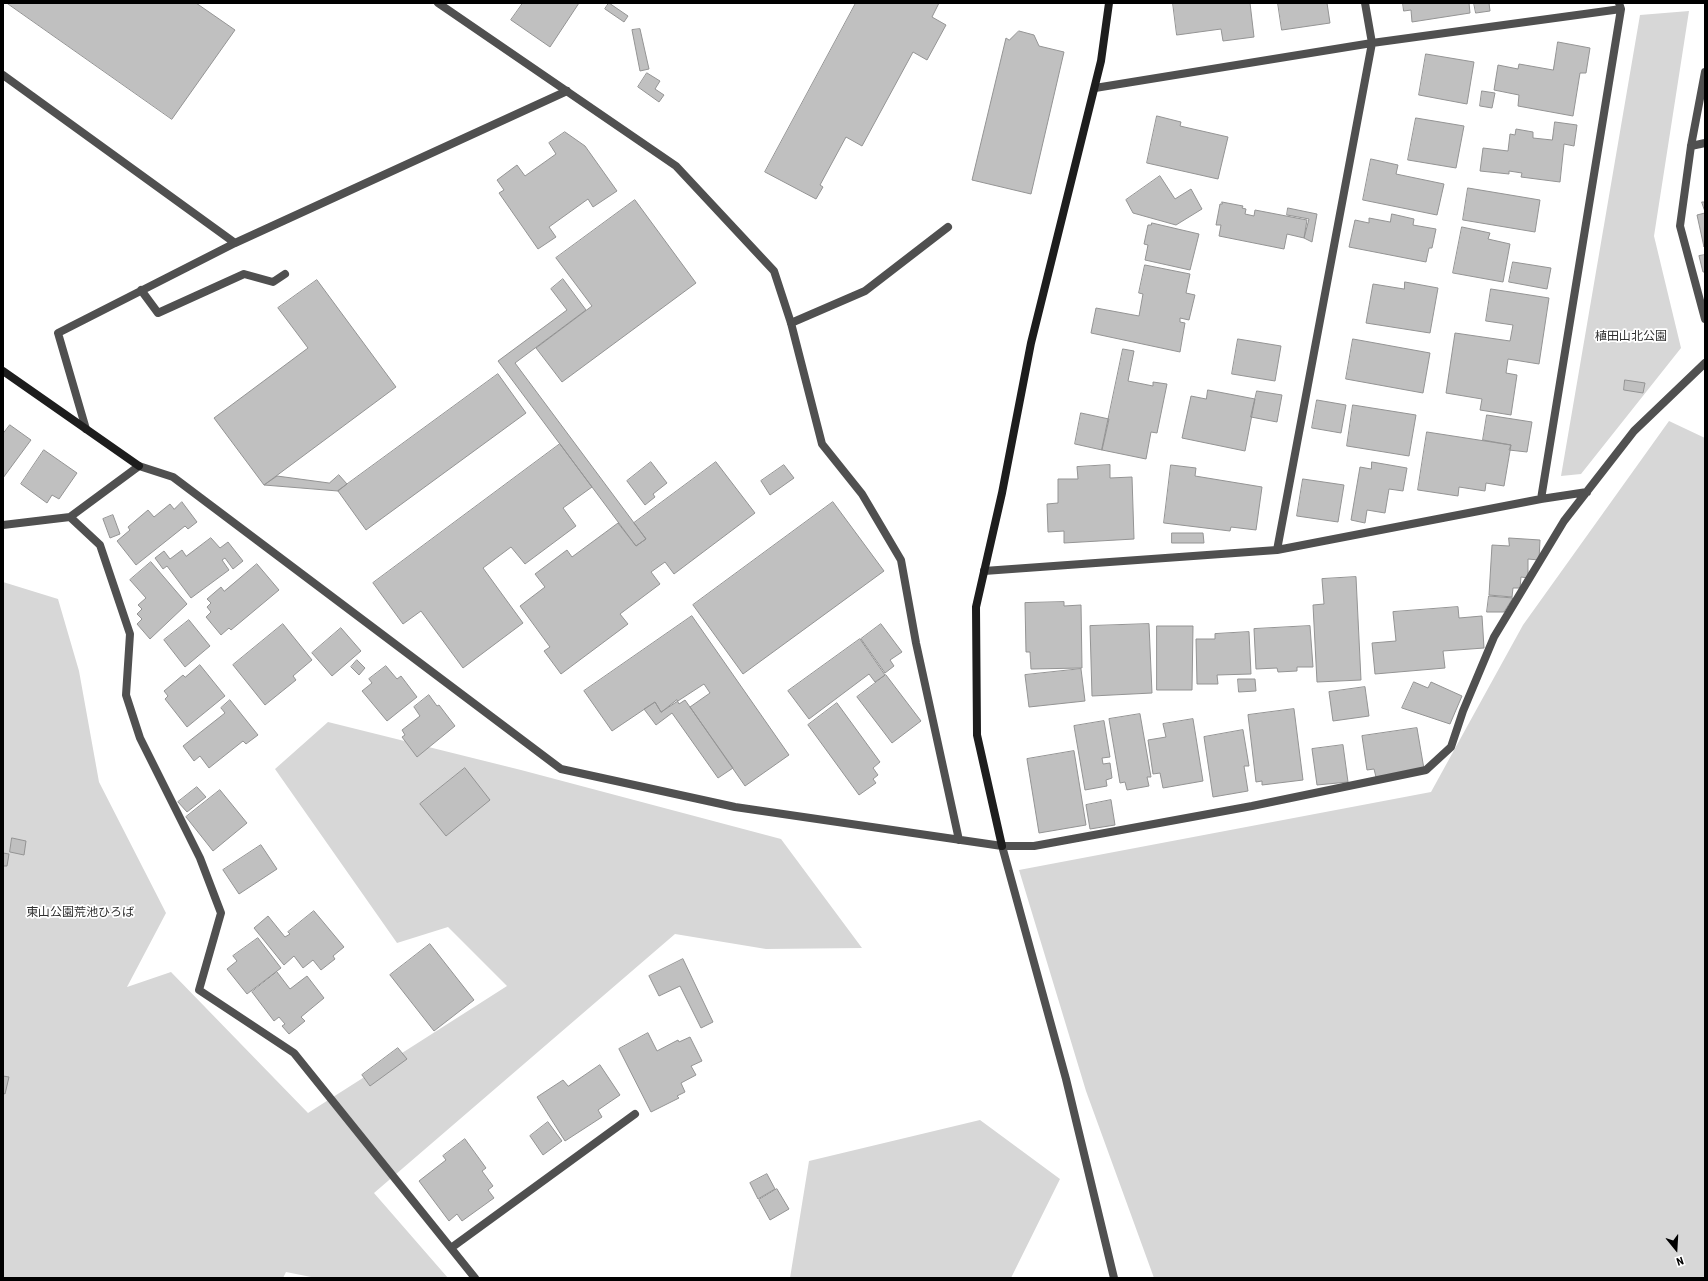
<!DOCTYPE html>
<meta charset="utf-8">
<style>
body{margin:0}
#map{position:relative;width:1708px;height:1281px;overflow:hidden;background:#fff;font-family:"Roboto Condensed",sans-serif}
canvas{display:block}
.frame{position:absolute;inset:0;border:4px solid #000;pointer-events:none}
.north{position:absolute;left:1656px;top:1229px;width:40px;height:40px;-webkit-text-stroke:3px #fff;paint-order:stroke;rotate:162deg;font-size:11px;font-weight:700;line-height:16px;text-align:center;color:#000}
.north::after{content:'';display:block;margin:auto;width:14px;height:18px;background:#000;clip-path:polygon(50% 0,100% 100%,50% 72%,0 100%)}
</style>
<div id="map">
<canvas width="1708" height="1281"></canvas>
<div class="frame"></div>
<div class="north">N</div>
</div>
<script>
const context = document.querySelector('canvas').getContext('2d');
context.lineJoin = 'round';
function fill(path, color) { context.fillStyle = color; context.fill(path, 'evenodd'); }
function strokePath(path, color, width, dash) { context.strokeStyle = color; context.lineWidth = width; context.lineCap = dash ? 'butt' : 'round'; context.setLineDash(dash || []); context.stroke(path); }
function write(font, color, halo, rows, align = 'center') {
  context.font = font + ' "Roboto Condensed","Noto Sans JP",sans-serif'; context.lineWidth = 3.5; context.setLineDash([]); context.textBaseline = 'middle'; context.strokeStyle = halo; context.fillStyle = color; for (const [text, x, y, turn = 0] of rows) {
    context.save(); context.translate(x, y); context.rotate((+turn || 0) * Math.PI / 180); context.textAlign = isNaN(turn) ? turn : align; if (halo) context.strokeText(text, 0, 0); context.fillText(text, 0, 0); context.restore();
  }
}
const green = new Path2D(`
 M1689,11L1654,236L1681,348L1581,474L1561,476L1640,15Z
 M1669,421L1705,438V1278H1154L1086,1091L1019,870L1431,792L1523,625Z
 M3,582L58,599L79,671L99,782L166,913L127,987L171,972L308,1113L507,986L448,927L397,943L275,769L328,722L521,770L781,839L862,948L766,949L675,934L374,1193L448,1278H316L286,1272L283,1278H3Z
 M980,1120L1060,1179L1011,1278H790L809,1161Z`);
const building = new Path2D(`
 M7,3H196L235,30L172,119Z
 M523,3H579L550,47L511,20Z
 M609,3L628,16L624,22L605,9Z
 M856,3H939L932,17L946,25L927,60L913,52L862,146L846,137L820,185L823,187L816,199L765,172Z
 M1173,3H1250L1254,37L1223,41L1221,29L1177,35Z
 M1278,3H1327L1330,23L1282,30Z
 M1403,3H1469L1470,13L1412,22L1411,10L1404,11Z
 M1474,3H1489L1490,11L1476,13Z
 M640,29L649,69L640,71L632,30Z
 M1019,31L1034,35L1039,46L1064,52L1031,194L972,180L1006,38L1009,40Z
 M1558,42L1590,48L1586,73H1580L1573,116L1518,106L1519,95L1494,90L1498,65L1518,69L1519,64L1553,70Z
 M1426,54L1474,62L1467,104L1419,95Z
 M647,73L660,81L655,89L664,95L659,102L638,87Z
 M1482,91L1495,93L1492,108L1480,106Z
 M1157,116L1181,122L1180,126L1228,137L1218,179L1147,163Z
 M1416,118L1464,126L1456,168L1408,160Z
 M1555,122L1577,125L1574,146L1564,144L1560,182L1521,177L1522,173L1509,171V174L1480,171L1483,148L1508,151L1510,134L1515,135L1516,129L1533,132V138L1552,140Z
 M565,132L585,146L617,191L593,207L588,199L549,227L556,237L538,249L499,193L504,190L497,180L517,165L525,176L556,154L549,143Z
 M1371,159L1398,165L1396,174L1444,184L1437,215L1363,200Z
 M1160,176L1175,199L1191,189L1202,209L1176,225L1133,213L1126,200Z
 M1468,188L1540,200L1535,232L1463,220Z
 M635,200L696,283L562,382L536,348L592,306L556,258Z
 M1222,202L1243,206L1242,208L1246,209L1245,214L1254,216L1255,210L1307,220L1304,238L1287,234L1284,249L1219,236L1221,225H1216L1220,204H1222Z
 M1702,202H1705L1704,247L1697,215L1705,213Z
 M1288,208L1317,214L1312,242L1304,238L1309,219L1287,215Z
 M1392,214L1414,219L1413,225L1436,229L1432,248H1429L1426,262L1349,247L1355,220L1369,223V218L1390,222Z
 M1152,223L1199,234L1190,270L1145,260L1148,245L1144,244L1148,225H1151Z
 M1462,227L1490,233L1488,239L1510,244L1503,282L1453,273Z
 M1705,255V272H1703L1699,256Z
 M1513,262L1551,268L1547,289L1509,282Z
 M1145,265L1190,274L1186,293L1195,295L1189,320L1180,318V322L1185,323L1180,352L1091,333L1096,308L1139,316L1143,294L1139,293Z
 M563,279L586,310L515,363L646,539L636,546L498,361L567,310L551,289Z
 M317,280L396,387L264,485L214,418L308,348L278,308Z
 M1405,282L1438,288L1430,333L1366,323L1373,284L1404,289Z
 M1491,289L1549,298L1539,364L1508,359L1506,373L1517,375L1511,415L1480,410L1482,399L1446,393L1455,333L1510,341L1513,325L1486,321Z
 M1238,339L1281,346L1275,381L1232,374Z
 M1353,339L1430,353L1423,393L1346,379Z
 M1123,349L1134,351L1128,381L1153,386V382L1167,384L1157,433L1151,432L1146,459L1102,450Z
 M498,374L526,413L366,530L338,491Z
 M1625,380L1645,383L1643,393L1624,390Z
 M1208,390L1255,399L1245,451L1182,438L1191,396L1206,399Z
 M1257,391L1282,395L1277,422L1251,417Z
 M1317,400L1346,405L1341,433L1312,428Z
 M1353,405L1416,415L1409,456L1347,446Z
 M1081,413L1109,419L1102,450L1075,444Z
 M1487,415L1532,422L1527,452L1509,450L1511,445L1483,440Z
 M10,425L31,440L3,478V434Z
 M1427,432L1511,445L1504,486L1486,483L1485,491L1459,487L1458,496L1418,490Z
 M560,444L592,487L563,508L576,526L525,564L511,547L483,568L523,623L463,668L421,611L403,624L373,583Z
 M44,450L77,473L59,499L52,495L47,503L21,484Z
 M651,462L667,483L653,494L655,497L645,505L627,481Z
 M716,462L755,513L674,574L665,562L651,572L660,584L620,614L628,624L561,674L544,651L550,647L520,606L545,587L535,574L567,550L572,557L618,523L636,546L646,539L634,523Z
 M1372,462L1407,468L1403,491L1389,489L1385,513L1367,510L1365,523L1351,520L1360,467L1371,469Z
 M784,465L794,478L770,495L761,481Z
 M1110,465V478L1132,477L1134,539L1064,543V531L1048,532L1047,504L1058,503V479H1078L1077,467Z
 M1171,465L1196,468L1195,476L1262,487L1256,530L1231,527L1230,531L1164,523Z
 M339,475L347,484L338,491L264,485L277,476L329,483Z
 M1303,479L1344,485L1338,522L1297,516Z
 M182,502L197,522L188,529L185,526L136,565L117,541L130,530L128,527L148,510L154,517L170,504L174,509Z
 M833,502L884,571L743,674L693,605Z
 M113,515L120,534L110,538L103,519Z
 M1172,533H1203L1204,543H1172Z
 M211,538L220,548L228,542L243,561L233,569L225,558L222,560L229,570L191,598L167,566L163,569L155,558L164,551L170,559L182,550L186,556Z
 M1509,538L1540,540L1539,560L1528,559V578L1521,577L1520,588H1513L1512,597L1489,595L1492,545L1509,546Z
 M151,562L187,604L150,639L137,624L142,619L137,614L142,609L138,605L146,598L130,580Z
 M257,564L279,590L231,630L229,628L221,635L206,617L211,612L207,607L211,603L207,599L221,587L224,591Z
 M1356,577L1361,680L1317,682L1313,605L1324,604L1322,579Z
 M1489,596L1513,598L1504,612H1487Z
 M1064,602V606L1081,605L1082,668L1031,669L1030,652H1026L1025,603Z
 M1458,607L1459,618L1482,616L1484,648L1443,651L1445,668L1375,674L1372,643L1396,641L1393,612Z
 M692,616L789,755L745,786L690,707L710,693L704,684L661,712L655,702L612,731L584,691Z
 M189,620L210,646L185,667L164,640Z
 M283,624L312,660L293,676L296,680L265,705L233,665Z
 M881,624L902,652L890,660L894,666L885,673L861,639Z
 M1149,624L1152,693L1092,696L1090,626Z
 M1157,626H1193L1192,690H1157Z
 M1310,626L1313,667H1297V671L1278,672L1277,668L1256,669L1254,629Z
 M341,628L361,651L332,676L312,653Z
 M1249,632L1251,674L1217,675L1218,684H1197L1196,639H1215V634Z
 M860,639L885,675L875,682L869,674L809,719L788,691Z
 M357,660L365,668L359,675L351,667Z
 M200,665L225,696L187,727L165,699L168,696L164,691L183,675L185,677Z
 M386,666L397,679L401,676L417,697L387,721L362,691L372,683L369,679Z
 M1081,669L1085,701L1029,707L1025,675Z
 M886,675L921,721L892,743L857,697Z
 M1238,679H1255L1256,691L1239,692Z
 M1414,682L1428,688L1431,682L1462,696L1450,724L1402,708Z
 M1365,687L1369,716L1333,721L1329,692Z
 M429,695L437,706L439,705L455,726L417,757L402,737L405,735L402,730L420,716L414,707Z
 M230,700L258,735L246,744L243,741L209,768L200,756L194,761L183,746L225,713L221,708Z
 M677,700L679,704L685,700L733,768L718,778L672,713L656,725L644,709L655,702L661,712Z
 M837,703L880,762L873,768L878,775L873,779L876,783L859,795L808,725Z
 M1294,709L1303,780L1262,785V781L1256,782L1248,715Z
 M1140,714L1151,777H1147L1149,786L1127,790L1125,782L1120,783L1109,719Z
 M1193,719L1203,781L1163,788L1160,773L1153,774L1148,740L1166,737L1163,724Z
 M1104,721L1110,757L1102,758L1103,764L1110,763L1112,778L1106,780L1107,786L1085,790L1074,726Z
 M1417,728L1424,769L1376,777L1374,769L1367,770L1362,736Z
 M1243,730L1249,766H1244L1248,791L1213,797L1204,737Z
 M1343,745L1348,782L1317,785L1312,749Z
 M1074,751L1086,825L1039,833L1027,759Z
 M465,768L490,800L446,836L420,804Z
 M197,787L206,797L187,812L178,802Z
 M220,790L247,823L213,851L186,817Z
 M1111,800L1115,825L1090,829L1086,805Z
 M12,838L26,841L24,855L10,852Z
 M261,845L277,869L239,894L223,870Z
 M3,853L9,854L7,866H3Z
 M314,911L344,947L333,956L335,959L321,970L313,960L303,968L294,956L284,965L254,928L268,916L285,937L290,934L288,932Z
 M258,938L281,968L247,994L227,969L237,961L233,956Z
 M430,944L474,1000L434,1031L390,975Z
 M683,959L713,1022L701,1028L680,986L659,996L649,976Z
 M277,972L290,989L307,976L324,998L301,1017L305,1021L289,1034L282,1026L285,1024L279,1017L274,1021L252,992Z
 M648,1033L657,1051L678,1040L679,1042L690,1037L702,1061L691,1066L696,1075L681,1083L685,1092L677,1096L679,1098L651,1112L619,1049Z
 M398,1048L407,1059L370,1086L362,1075Z
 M600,1065L620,1095L598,1110L602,1117L565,1141L537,1097L563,1080L568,1086Z
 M3,1076L9,1077L5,1094L3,1093Z
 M548,1122L562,1141L543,1155L530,1136Z
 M465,1139L486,1168L482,1171L493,1186L488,1190L494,1198L462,1221L457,1214L449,1221L419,1181L446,1160L443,1156Z
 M767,1174L775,1189L758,1199L750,1183Z
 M777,1189L789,1209L770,1220L759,1200Z`);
const lane = new Path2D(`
 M3,75L235,243
 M141,290L158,313L244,274L273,282L285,274
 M791,323L865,291L948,227
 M86,429L58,333L235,243L567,91`);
const street = new Path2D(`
 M438,3L676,166L774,271L791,323L822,444L862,494L901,560L916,643L959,840
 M1705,72L1691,146L1680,226L1705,319
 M1095,88L1372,43L1621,9
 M1691,146L1705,143
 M1541,499L1621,9L1619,3
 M70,517L100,545L130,634L126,695L140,738L200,858L221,913L199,990L294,1053L475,1278
 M3,525L70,517L139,466L173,477L561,769L735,807L1002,846H1034L1252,806L1426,770L1451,747L1463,711L1494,637L1564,521L1634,431L1705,363
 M1277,550L1372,43L1365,3
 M984,571L1277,550L1541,499L1587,492
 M1002,846L1066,1079L1114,1278
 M451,1248L635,1114`);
const secondary = new Path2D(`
 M3,371L139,466
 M1002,846L977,735L976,607L1002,493L1031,343L1101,61L1109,3`);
const parkNames = [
 ["植田山北公園",1631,337],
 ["東山公園荒池ひろば",80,913]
];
fill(green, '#d7d7d7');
fill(building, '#c0c0c0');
strokePath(building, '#949494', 1);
strokePath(lane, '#505050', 8);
strokePath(street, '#505050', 8);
strokePath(secondary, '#1d1d1d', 8);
write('12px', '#2e2e2e', '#fff', parkNames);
</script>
